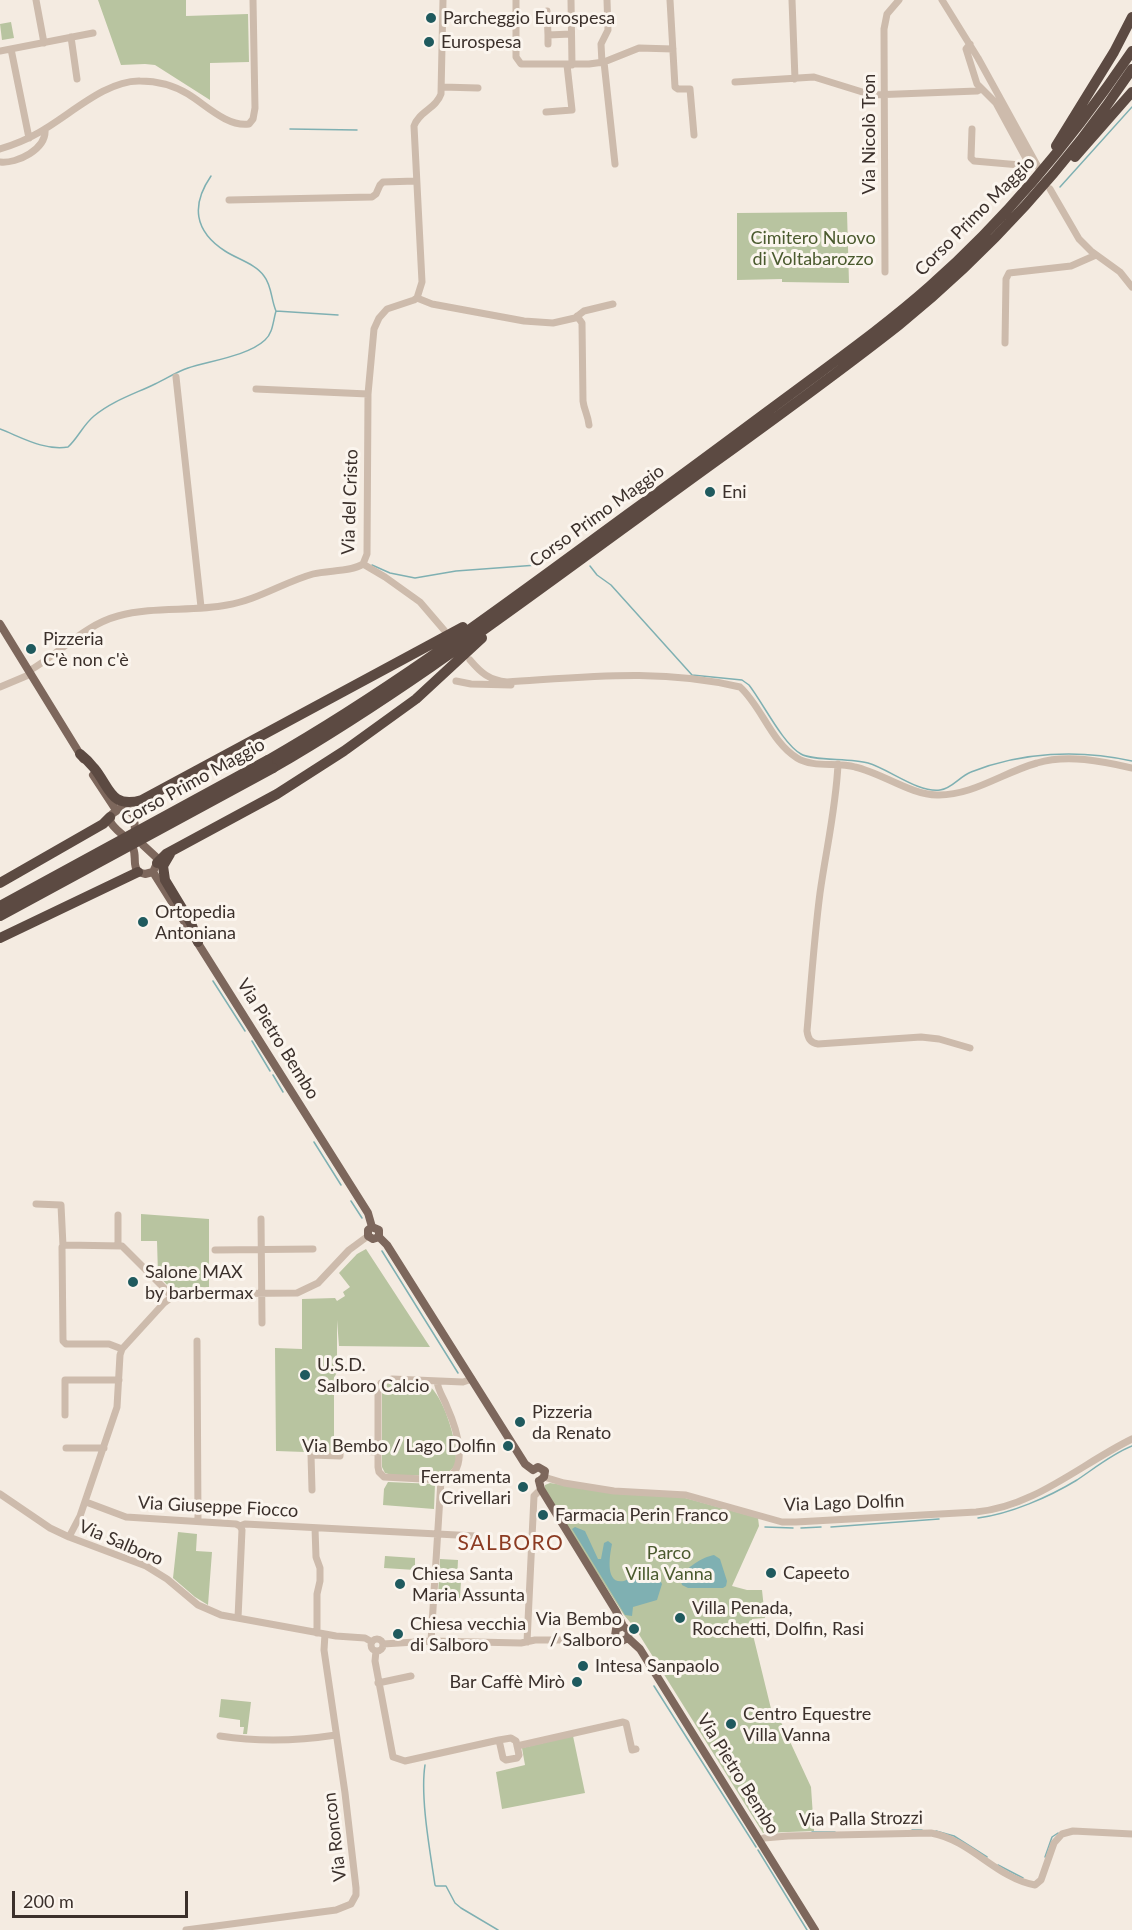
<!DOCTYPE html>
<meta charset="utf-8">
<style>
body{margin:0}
#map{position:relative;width:1132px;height:1930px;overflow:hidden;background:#f4ebe1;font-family:Lato,sans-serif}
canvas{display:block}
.scale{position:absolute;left:12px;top:1891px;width:176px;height:27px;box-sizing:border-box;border:3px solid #3b302b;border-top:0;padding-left:8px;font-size:18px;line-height:21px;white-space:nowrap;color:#3b302b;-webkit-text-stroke:4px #fbf5ee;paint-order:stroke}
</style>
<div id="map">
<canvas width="1132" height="1930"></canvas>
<div class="scale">200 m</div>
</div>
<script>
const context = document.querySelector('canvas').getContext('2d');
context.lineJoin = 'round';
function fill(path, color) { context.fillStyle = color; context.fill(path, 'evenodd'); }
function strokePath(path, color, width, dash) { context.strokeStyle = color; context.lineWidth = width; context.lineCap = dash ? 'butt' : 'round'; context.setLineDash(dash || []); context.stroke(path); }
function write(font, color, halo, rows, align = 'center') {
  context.font = font + ' Lato,sans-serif'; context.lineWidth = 6; context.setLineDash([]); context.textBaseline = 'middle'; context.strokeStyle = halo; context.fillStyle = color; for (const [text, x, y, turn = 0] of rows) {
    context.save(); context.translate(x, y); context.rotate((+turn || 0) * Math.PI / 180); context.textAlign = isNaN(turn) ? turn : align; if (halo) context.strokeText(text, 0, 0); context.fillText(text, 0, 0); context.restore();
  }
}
const green = new Path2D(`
 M98,0H186V16L248,14L249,62L210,63V100L155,65L145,64L121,65Z
 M11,22L14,38L2,40L0,24Z
 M847,212L849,283L782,282V279L737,280V213Z
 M141,1214L209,1219V1287L170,1288L158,1275L157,1241H141Z
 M366,1249L430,1347L339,1346L337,1320V1372L334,1378V1453L276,1451L275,1348L302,1349V1299L335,1298L337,1301L345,1296L343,1292L350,1287L339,1273L357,1254Z
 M391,1382L428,1385C443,1395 457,1440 456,1459C456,1468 449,1472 442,1476L392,1475L385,1473L382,1467V1392L384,1385Z
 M388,1482L435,1484L434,1509L383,1505L384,1489Z
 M550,1483L618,1493L678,1496L758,1518L759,1526L732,1586L747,1590H762L765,1618L752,1619L753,1635L774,1721L780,1720L811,1787L814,1831L763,1833L635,1628L624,1615L545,1492V1485Z
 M178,1532L197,1534L196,1551L212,1552L208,1605L195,1597L173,1578Z
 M385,1556L415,1558V1570L384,1568Z
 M440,1559L458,1560L457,1580L461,1581L460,1598L438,1597Z
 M221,1699L251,1702L247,1734H243L244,1727H240V1720L219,1717Z
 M573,1736L585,1793L502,1809L496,1772L525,1765L522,1748Z`);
const water = new Path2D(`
 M575,1527L585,1531L598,1559H601L604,1543L608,1541L612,1544C610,1554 604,1585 624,1581C630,1579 636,1574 642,1572L658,1576L662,1584L657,1600L633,1607L632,1616L625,1615L572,1529Z
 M714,1555L720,1559L727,1581L726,1586L723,1588H688L682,1585L680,1578C686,1568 702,1557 714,1555Z`);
const stream = new Path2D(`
 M290,129L357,130
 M211,176C191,205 194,231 225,251C237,259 256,264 264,276C272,286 271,300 276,311
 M1060,187L1132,107
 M0,429C21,437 44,451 68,447C78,438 83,425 94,416C112,401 134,394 155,384C166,379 176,372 188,368C209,361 248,356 265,340C273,333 273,321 276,311L338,315
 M372,565L390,573L415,578L456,571L537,565L566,544
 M590,566L597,575L611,585L692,675L742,680L749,685C763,703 783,744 801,754C812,761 850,758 868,763C889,769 918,793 940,790C952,789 960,776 971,772C1021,752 1079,749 1132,761
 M213,981L245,1031
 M252,1041L270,1071
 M273,1075L283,1092
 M314,1142L341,1185
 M351,1201L362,1218
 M382,1251L458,1373
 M978,1518C1010,1514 1049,1497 1077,1480C1095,1468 1112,1454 1132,1446
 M765,1527L793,1528
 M831,1527L939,1519
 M801,1528L821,1527
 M654,1686L756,1847
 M425,1765C420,1797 430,1851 435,1885L436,1886H446L455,1903L461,1908L498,1930
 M912,1830H922
 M936,1831L954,1836L987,1857
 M812,1832H835
 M758,1850L807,1930
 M1045,1857L1052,1837L1058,1833
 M998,1865L1023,1878`);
const minor = new Path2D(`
 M36,0L44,43
 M516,0V57L521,64H589L604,62L639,48L673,49
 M571,0L572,65
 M670,0L675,87L678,89H690L694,135
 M792,0L795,79
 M942,0L978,58L1038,167
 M547,11L548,35L571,34
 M548,35V44
 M71,37L77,79
 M970,44L966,49L977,84L996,103L1028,162L1025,165H1020L974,161L971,158L972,129
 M11,49L29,138
 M0,51L93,33
 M604,62L615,164
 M602,63L601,44L608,30L607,0
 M735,82L814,77L872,95L977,91L981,89
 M442,87L478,88
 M546,112L572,110L567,65
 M0,149C13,145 26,140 38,133C68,117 105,80 140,81C156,81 173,85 188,94C206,105 227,127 249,124L253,119L255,108L253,0
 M0,162C17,164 47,149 45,129
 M1050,189L1079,239L1091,251L1120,272L1132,287
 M229,200L372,197L376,194L380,185L383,182L416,181
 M885,272L884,29L887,14L899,0
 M417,298L432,304L524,321L553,323L575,318L584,311L613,304
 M577,316L582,323L583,401C584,410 588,415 589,425
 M1005,343L1006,279L1009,273L1071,266L1096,255
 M176,377L201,607
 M256,389L368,394
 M363,564L385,577L420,602L444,630
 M470,660C481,673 489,680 507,682C587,677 660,668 740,687C762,707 771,742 797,758C813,768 837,762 855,767C882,773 911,795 937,795C972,796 1004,772 1037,763C1067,754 1102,761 1132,768
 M29,671C59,654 84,625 118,616C154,606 191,612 227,605C258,600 284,582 313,574C328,570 351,572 363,564L367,554L368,394L374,329L379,318L387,309L414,300L417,298L422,282L414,126C419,111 436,109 441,94L443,0
 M456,681L471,684L511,685
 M0,687L31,674
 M838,764C836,808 826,850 820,893C814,939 811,985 807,1031C808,1038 810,1043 818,1044L921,1037L939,1039L970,1048
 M36,1204L61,1205L63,1246
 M261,1219L262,1323
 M118,1245V1215
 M215,1250L313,1249
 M197,1341L198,1521
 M122,1349L109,1344H66L63,1341L62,1247L65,1245L122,1246L166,1290L172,1297
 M437,1381C438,1391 444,1398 447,1407C456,1427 472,1473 441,1480L384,1477L379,1472L378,1467V1392L381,1383L392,1379L463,1382L472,1379
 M65,1415V1380H119
 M66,1448H104
 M544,1477L564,1483L614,1491L686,1495L782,1522H796L976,1512C1034,1507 1081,1464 1132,1439
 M312,1490L311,1455L340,1456V1450L378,1452
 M0,1494L50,1528L69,1537L146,1566L167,1579L198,1605L221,1615L336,1636L365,1638L372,1642
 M86,1502L126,1517L236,1524L240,1526L245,1524L476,1536
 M315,1528L316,1557L320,1568V1581L317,1594V1633
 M69,1537L80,1516L117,1407L120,1355L122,1349L164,1303L172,1297L184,1294L297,1293L318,1283L349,1250L368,1236
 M238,1618L242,1530L240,1526
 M371 1645a6 6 0 1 1 12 0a6 6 0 1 1-12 0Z
 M431,1641L441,1480
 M527,1642L534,1496L541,1489
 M383,1644L431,1641L521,1643L535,1640H617
 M376,1651L375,1661L393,1757L405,1761L499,1740L511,1738L516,1741L519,1755L517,1758L506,1760L503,1758L499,1740
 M378,1683L411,1676
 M220,1736C259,1742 297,1741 336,1735
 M517,1746L623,1722L626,1723L632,1750L636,1749
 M760,1840L764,1838L788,1836L931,1833C971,1840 996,1878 1035,1885L1041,1880L1054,1843L1062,1834L1073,1831L1132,1834
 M186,1930L336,1910L351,1904L356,1895V1888L345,1793L324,1650L325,1634`);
const major = new Path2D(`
 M0,624L83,759
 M93,775L116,810
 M121,808L128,810L134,815L135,831L143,845L157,858V863L153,872L145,874L138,872C132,864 137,857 133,848C127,834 116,833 110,821L112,814Z
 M153,872L368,1213L372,1227L379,1230V1237L387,1245L525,1464L533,1470
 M372,1227L368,1230V1236L373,1239L379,1237
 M533,1470L538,1467L545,1471L544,1477L539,1481
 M539,1481L541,1489L616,1611L623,1626L629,1631L628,1638
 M623,1626L616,1629L615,1636L617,1640L622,1641L628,1638
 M628,1638L640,1649L815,1930`);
const highway = new Path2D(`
 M1056,146L1114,52L1132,17
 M1075,157L1132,92
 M80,754C85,758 90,763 94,768C110,787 110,809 142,800L463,627
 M268,760C396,687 513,598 632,511C685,473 738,433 791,394C838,359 886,325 930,286C1008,217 1073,138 1132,51
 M273,768C401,694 518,605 638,518C725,454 814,392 899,325C988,253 1069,164 1132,69
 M170,854L163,866L165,880L191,923L198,942
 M157,863L166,854L277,794L344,751L416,699L482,638
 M0,883L103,824L110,817
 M0,938L138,872`);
const highwayBridge = new Path2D(`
 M0,906L268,760
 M0,916L273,768`);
const markers = [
 [431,18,6,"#1f5a5e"],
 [429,42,6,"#1f5a5e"],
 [710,492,6,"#1f5a5e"],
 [31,649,6,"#1f5a5e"],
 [143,922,6,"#1f5a5e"],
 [133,1282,6,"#1f5a5e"],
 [305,1375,6,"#1f5a5e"],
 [520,1422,6,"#1f5a5e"],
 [508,1446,6,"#1f5a5e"],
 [523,1487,6,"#1f5a5e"],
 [543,1515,6,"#1f5a5e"],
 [771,1573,6,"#1f5a5e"],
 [400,1584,6,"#1f5a5e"],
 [680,1618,6,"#1f5a5e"],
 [634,1629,6,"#1f5a5e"],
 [398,1634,6,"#1f5a5e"],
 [583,1666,6,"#1f5a5e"],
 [577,1682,6,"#1f5a5e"],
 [731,1724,6,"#1f5a5e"]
];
const poiNames = [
 ["Parcheggio Eurospesa",443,18],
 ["Eurospesa",441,42],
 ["Eni",722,492],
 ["Pizzeria",43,639],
 ["C'è non c'è",43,660],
 ["Ortopedia",155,912],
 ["Antoniana",155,933],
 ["Salone MAX",145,1272],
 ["by barbermax",145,1293],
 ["U.S.D.",317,1365],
 ["Salboro Calcio",317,1386],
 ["Pizzeria",532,1412],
 ["da Renato",532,1433],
 ["Via Bembo / Lago Dolfin",496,1446,"right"],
 ["Ferramenta",511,1477,"right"],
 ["Crivellari",511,1498,"right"],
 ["Farmacia Perin Franco",555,1515],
 ["Capeeto",783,1573],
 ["Chiesa Santa",412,1574],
 ["Maria Assunta",412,1595],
 ["Villa Penada,",692,1608],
 ["Rocchetti, Dolfin, Rasi",692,1629],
 ["Via Bembo",622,1619,"right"],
 ["/ Salboro",622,1640,"right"],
 ["Chiesa vecchia",410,1624],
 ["di Salboro",410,1645],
 ["Intesa Sanpaolo",595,1666],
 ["Bar Caffè Mirò",565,1682,"right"],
 ["Centro Equestre",743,1714],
 ["Villa Vanna",743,1735]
];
const streetNames = [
 ["Via Nicolò Tron",869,134,-90],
 ["Corso Primo Maggio",975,216,-45],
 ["Via del Cristo",350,502,-88],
 ["Corso Primo Maggio",597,516,-36],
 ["Corso Primo Maggio",193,782,-29],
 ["Via Pietro Bembo",278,1039,58],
 ["Via Lago Dolfin",844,1503,-2],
 ["Via Giuseppe Fiocco",218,1507,3],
 ["Via Salboro",121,1543,23],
 ["Via Pietro Bembo",738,1774,58],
 ["Via Palla Strozzi",861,1819,-1],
 ["Via Roncon",335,1837,-97]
];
const parkNames = [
 ["Cimitero Nuovo",813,238],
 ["di Voltabarozzo",813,259],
 ["Parco",669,1553],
 ["Villa Vanna",669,1574]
];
const quarterNames = [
 ["SALBORO",511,1543]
];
fill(green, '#b8c4a0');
fill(water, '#7fb0b2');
strokePath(stream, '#7fb0b2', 1.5);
strokePath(minor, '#cdbbac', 7);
strokePath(major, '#7d675c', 8);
strokePath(highway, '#5c4a42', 10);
strokePath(highwayBridge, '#5c4a42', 10);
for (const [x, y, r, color] of markers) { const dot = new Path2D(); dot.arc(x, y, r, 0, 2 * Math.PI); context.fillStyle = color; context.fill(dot); strokePath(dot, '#fbf5ee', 2); }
write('18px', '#3b302b', '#fbf5ee', poiNames, 'left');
write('18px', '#3b302b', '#fbf5ee', streetNames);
write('18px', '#4a5a2e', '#fbf5ee', parkNames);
context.letterSpacing = '1.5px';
write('21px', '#8c3b22', '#fbf5ee', quarterNames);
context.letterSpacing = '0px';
</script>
